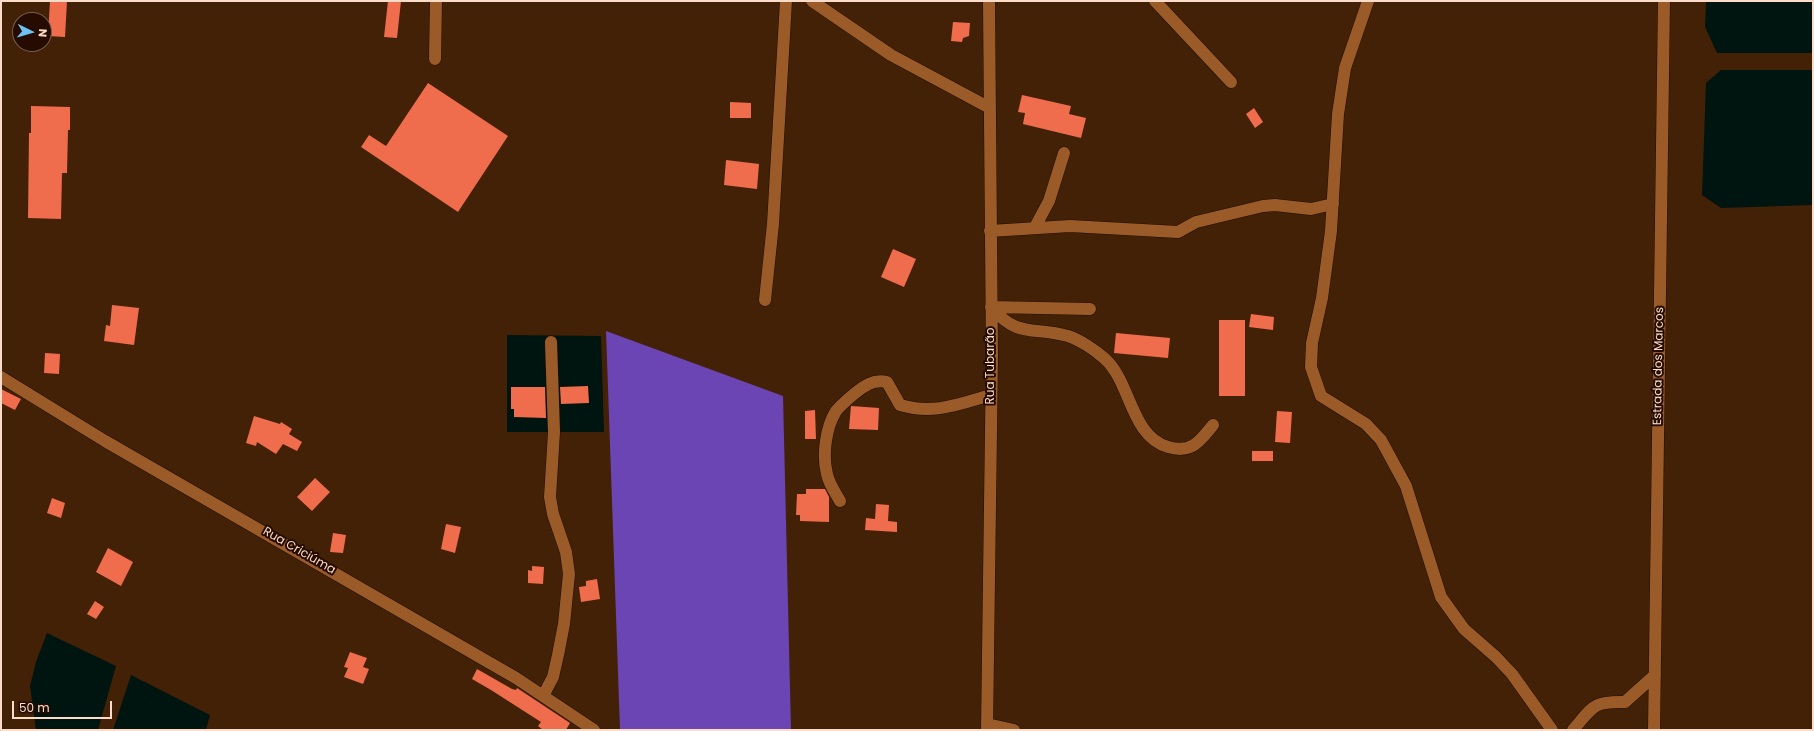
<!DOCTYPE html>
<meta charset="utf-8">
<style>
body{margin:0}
#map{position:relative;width:1814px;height:731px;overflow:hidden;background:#432106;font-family:Poppins,sans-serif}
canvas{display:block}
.frame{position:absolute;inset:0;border:2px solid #fadcc8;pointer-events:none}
.north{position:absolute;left:12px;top:12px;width:40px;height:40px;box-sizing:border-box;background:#250b00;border:1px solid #7a5f50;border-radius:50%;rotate:95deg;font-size:11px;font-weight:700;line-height:16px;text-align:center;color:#fadcc8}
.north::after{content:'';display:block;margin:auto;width:14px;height:18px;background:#6dc2f3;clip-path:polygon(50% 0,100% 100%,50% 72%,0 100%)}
.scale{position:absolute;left:12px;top:701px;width:100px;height:18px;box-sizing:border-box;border:2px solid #fadcc8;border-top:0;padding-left:5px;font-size:12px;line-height:14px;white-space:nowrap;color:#fadcc8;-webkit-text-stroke:3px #250b00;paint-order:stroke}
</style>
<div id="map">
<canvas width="1814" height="731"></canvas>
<div class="frame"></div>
<div class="north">N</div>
<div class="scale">50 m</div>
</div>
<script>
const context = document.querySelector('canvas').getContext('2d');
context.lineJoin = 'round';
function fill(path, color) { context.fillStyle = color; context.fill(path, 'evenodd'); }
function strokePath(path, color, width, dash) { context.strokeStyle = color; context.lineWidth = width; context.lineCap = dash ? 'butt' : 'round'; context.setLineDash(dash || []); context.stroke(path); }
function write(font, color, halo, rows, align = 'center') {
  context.font = font + ' Poppins,sans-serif'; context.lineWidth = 4; context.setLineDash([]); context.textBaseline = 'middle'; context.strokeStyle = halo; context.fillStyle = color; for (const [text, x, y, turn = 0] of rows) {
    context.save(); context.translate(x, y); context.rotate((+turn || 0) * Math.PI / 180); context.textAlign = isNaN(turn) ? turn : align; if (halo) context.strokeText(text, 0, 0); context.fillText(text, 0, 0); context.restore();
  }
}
const forest = new Path2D(`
 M606,331L783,396L791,730H620Z`);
const water = new Path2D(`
 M1706,1H1813V53H1717L1705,27Z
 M1721,70H1813V205L1721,208L1702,195L1706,83Z
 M507,335L601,336L604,432H507Z
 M47,633L116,666L98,730H36L30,686L36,662Z
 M131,675L210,715L206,730H113Z`);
const building = new Path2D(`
 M50,1H67L65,37L48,36Z
 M388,1H401L397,38L384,37Z
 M953,22L970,23L969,36L963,38L962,42L951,41Z
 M428,83L508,136L458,212L361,147L369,135L386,146Z
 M1022,95L1071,106L1069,114L1086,118L1081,138L1023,124L1025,113L1018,112Z
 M730,102L751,103V118H730Z
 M31,106L70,107V130H68L67,173H62L61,219L28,218L29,133H31Z
 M1254,108L1263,122L1255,128L1246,114Z
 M726,160L759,164L757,189L724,185Z
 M893,249L916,259L904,287L881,277Z
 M112,305L139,308L134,345L104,341L106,325L110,326Z
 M1251,314L1274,317L1273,330L1249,327Z
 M1219,320H1245V396H1219Z
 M1116,333L1170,338L1168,358L1114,353Z
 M45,353L60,354L59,374L44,373Z
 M588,386L589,403L561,404L560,387Z
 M511,387H545L546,418L514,417V409H511Z
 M1,389L21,399L15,410L1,403Z
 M851,406L879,408L878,430L849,429Z
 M815,410L816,439H805V411Z
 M1277,411L1292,412L1290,443L1275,442Z
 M254,416L280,424L281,422L292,429L289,434L302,442L297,451L283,444L276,454L257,442L256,446L246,443Z
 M1252,451H1273V461H1252Z
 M315,478L330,492L312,511L297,497Z
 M806,489H825L829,497V522L800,521V515H796L797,494H806Z
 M52,498L65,503L61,518L47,513Z
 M876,504L889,505L888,521L897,522V532L865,530L866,518L875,519Z
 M446,524L461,527L455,553L441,549Z
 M333,533L346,535L343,553L330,552Z
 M108,548L133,562L121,586L96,572Z
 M532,566L544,567L543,584L528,583V570L532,571Z
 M597,579L600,599L581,602L579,587L586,586V581Z
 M95,601L104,607L96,619L87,614Z
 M350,652L367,658L363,667L369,669L363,684L344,677L348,668L344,667Z
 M477,669L512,689L516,690L517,688L570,723L566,730H543L538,726L541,722L491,690L472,679Z`);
const minor = new Path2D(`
 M812,1L891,55L988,107
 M1155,1L1231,82
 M1368,1L1345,68L1338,114L1331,231L1322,298L1312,343L1311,367L1321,396L1366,424L1381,440L1406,486L1441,597L1464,629L1496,657L1512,674L1552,730
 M435,59L436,1
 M1035,227L1049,201L1064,153
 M990,231L1070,226L1178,232L1196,222L1263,206L1275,205L1311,209L1333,204
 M765,300L773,224L786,1
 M991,307C1018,339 1034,326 1068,336C1080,340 1095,350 1104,358C1131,381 1130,436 1168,447C1192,454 1200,441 1213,425
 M991,307L1090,309
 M1,377L105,441L516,678L594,730
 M840,501C835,492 829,484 827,474C822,455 826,427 836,411C841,405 848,399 854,394C864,386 873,379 887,382L900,405C934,415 959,404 991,395
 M543,696L553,677L558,655L564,624L569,574L566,552L553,514L550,497L554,432L551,342
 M987,724L1014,730
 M987,730L992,355L989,1
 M1573,730C1593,707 1592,701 1625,702L1655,675
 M1654,730L1664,1`);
const streetNames = [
 ["Rua Tubarão",991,366,-90],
 ["Estrada dos Marcos",1659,366,-89],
 ["Rua Criciúma",299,551,30]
];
fill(forest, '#6a45b3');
fill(water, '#001510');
fill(building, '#ef6d4d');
strokePath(minor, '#220e01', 13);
strokePath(minor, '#9b5b29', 12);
write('12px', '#fadcc8', '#250b00', streetNames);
</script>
